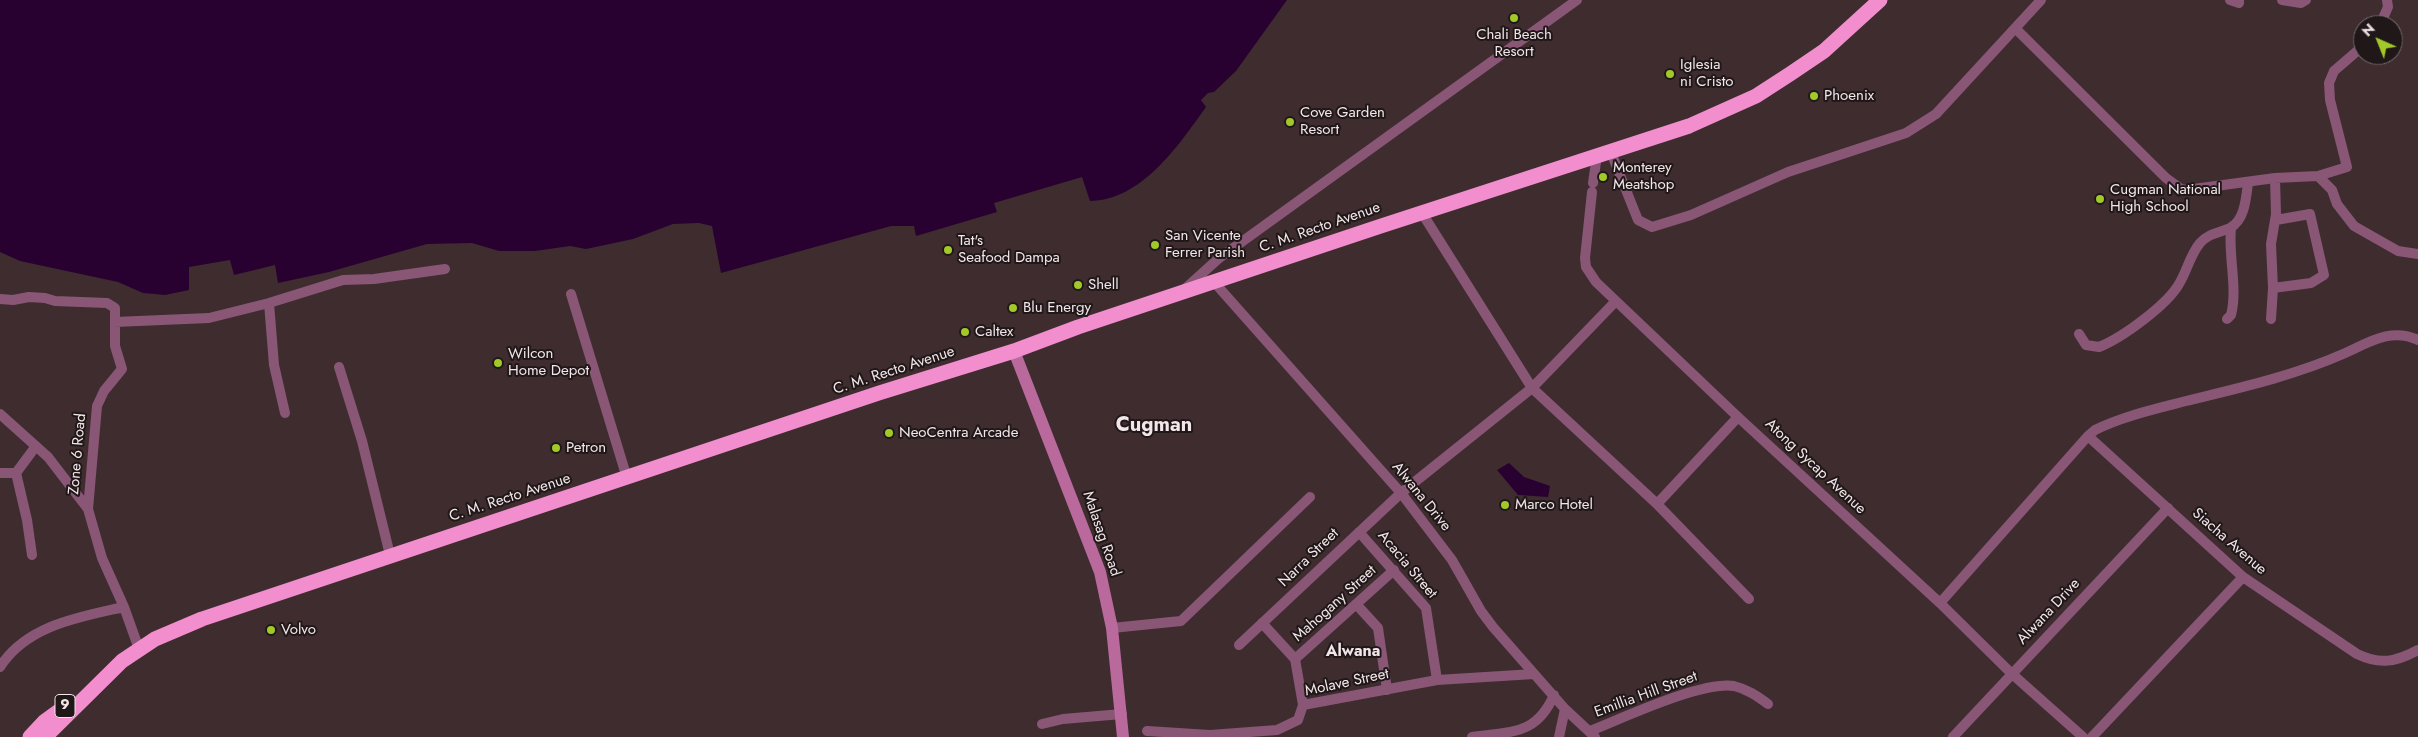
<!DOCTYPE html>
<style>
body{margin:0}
#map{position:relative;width:2418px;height:737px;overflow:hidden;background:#3f2c2f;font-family:Jost,sans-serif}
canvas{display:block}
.north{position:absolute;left:2353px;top:15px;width:50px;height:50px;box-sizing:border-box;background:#1f1718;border:1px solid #746a6b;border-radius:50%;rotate:316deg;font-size:14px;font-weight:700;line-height:20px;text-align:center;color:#f3e6e8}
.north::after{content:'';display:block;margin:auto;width:18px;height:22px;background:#a2c928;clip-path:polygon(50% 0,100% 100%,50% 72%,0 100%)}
</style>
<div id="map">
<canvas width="2418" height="737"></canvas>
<div class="north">N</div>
</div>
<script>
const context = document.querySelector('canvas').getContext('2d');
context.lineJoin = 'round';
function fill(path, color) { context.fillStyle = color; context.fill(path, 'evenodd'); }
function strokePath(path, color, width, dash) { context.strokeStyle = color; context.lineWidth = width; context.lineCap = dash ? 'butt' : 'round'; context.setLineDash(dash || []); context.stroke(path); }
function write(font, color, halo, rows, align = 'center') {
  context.font = font + ' Jost,sans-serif'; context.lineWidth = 4; context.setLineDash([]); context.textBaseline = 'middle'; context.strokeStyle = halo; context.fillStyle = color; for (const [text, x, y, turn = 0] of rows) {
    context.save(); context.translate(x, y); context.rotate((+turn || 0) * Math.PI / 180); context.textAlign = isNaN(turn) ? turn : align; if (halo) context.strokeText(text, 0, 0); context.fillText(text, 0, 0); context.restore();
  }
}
const water = new Path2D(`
 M0,0H1287L1236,71L1214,92L1208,93L1201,100L1206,107C1178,146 1142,200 1090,201L1082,177L994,203L997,212L916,236L914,226H891L721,273L712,226L699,223L673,224L633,239L586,249L570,246L535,251H499L472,243L427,244L329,272L278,283L275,265L234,275L230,260L189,267V290L165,295L143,293L118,282L20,261L0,252Z
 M1509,463L1524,477L1550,486L1548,497L1518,495L1497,470Z`);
const street = new Path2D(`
 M2230,0L2239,3V0
 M2282,0L2301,3L2306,0
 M2380,25L2388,7L2387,0
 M2015,28L2166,178L2181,189L2186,190L2275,178L2318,176L2347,167L2330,100L2329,83L2334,71L2363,46
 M1610,150L1638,220L1652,227L1691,215L1788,172L1906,133L1936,114L2041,0
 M2318,176L2332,190L2337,204L2354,226L2398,251L2418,254
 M1593,183L1597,155
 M1592,192L1585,258L1586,267L1596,282L1738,417L1940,603L2011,673L2083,737
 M1422,213L1532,388L1657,504L1749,599
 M1214,282L1401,493L1452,560L1481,611L1493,627L1565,709L1595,737
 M1186,288L1218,259L1577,0
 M2273,288L2311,283L2324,275L2310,214L2276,220
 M571,294L627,478
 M0,299L13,300L29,297L45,298L55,301L107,303L115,308V322
 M269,303L274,365L285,413
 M2227,319L2231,315C2238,288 2228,256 2231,228
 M2271,319L2273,288L2271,244L2276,214L2275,178
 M2079,334L2086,345L2099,347C2122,338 2167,305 2179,284C2187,271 2190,255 2200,243C2209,233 2219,233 2230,228C2245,220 2246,198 2248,183
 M339,367L362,441L390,555
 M0,414L48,457L88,509
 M2088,436L2243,577L2357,654C2380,665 2396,662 2418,650
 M0,473H16L36,446
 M16,473L27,520L32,555
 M1657,504L1738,417
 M1359,532L1426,608L1437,680
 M1940,603L2088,436L2095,430C2123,416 2156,409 2186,401C2239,388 2293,376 2343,354C2368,343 2391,327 2418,340
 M1356,604L1378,628L1387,690
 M1262,623L1295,659L1303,705
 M1112,628L1181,621L1310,497
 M1239,645L1401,493L1532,388L1615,302
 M139,649L124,607L102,558L88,509L97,406L104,391L122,369L115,346V322L209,318L269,303L343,280L374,279L445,269
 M1295,659L1394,570
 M0,667C27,625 80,617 124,607
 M1042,724L1063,719L1122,714
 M1147,731L1210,735L1277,730L1298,720L1303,705L1437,680L1534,674
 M1590,731C1623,718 1701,681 1734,686C1747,689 1757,696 1768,704
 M1472,737C1511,731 1536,736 1554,695
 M1559,737L1565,709
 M1953,737L2168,508
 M2092,737L2243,577`);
const secondary = new Path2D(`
 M1014,351L1100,572L1112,628L1123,737`);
const highway = new Path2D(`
 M30,737L45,721L63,708
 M45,737L122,661L155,639L202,619L879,393L1014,351L1078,327L1381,226L1689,126L1756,96L1790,74L1824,51L1880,0`);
const markers = [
 [1514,18,5,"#a2c928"],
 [1670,74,5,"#a2c928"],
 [1814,96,5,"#a2c928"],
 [1290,122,5,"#a2c928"],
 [1603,177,5,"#a2c928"],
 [2100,199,5,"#a2c928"],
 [1155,245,5,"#a2c928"],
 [948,250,5,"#a2c928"],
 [1078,285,5,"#a2c928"],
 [1013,308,5,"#a2c928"],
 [965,332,5,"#a2c928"],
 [498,363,5,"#a2c928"],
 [889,433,5,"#a2c928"],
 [556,448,5,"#a2c928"],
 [1505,505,5,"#a2c928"],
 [271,630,5,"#a2c928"]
];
const shields = [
 [65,706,20]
];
const shieldNames = [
 ["9",65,706]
];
const poiNames = [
 ["Chali Beach",1514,35,"center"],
 ["Resort",1514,52,"center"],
 ["Iglesia",1680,65],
 ["ni Cristo",1680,82],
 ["Phoenix",1824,96],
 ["Cove Garden",1300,113],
 ["Resort",1300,130],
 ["Monterey",1613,168],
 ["Meatshop",1613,185],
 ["Cugman National",2110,190],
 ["High School",2110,207],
 ["San Vicente",1165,236],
 ["Ferrer Parish",1165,253],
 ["Tat's",958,241],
 ["Seafood Dampa",958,258],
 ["Shell",1088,285],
 ["Blu Energy",1023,308],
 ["Caltex",975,332],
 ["Wilcon",508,354],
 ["Home Depot",508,371],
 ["NeoCentra Arcade",899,433],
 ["Petron",566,448],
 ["Marco Hotel",1515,505],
 ["Volvo",281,630]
];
const streetNames = [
 ["C. M. Recto Avenue",1320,228,-19],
 ["C. M. Recto Avenue",894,371,-18],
 ["Zone 6 Road",78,454,-85],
 ["Atong Sycap Avenue",1815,467,43],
 ["Alwana Drive",1421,497,51],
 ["C. M. Recto Avenue",510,498,-18],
 ["Malasag Road",1101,534,71],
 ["Siacha Avenue",2229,542,41],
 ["Narra Street",1309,558,-44],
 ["Acacia Street",1407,565,50],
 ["Mahogany Street",1335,604,-42],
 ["Alwana Drive",2049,612,-47],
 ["Molave Street",1347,683,-12],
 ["Emillia Hill Street",1646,695,-20]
];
const neighbourhoodNames = [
 ["Alwana",1353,652]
];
const districtNames = [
 ["Cugman",1154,426]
];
fill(water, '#280131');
strokePath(street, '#895676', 10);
strokePath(secondary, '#b9699c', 12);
strokePath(highway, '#f28ecd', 15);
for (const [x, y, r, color] of markers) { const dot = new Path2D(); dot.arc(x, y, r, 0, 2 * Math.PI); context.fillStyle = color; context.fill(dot); strokePath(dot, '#1f1718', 2); }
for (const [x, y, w] of shields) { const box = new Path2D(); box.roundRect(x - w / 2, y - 11.5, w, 23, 4); context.fillStyle = '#1f1718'; context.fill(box); strokePath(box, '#f3e6e8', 1); }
write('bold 14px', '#f3e6e8', null, shieldNames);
write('15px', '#f3e6e8', '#1f1718', poiNames, 'left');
write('15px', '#f3e6e8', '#1f1718', streetNames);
write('bold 16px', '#f3e6e8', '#1f1718', neighbourhoodNames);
write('bold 20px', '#f3e6e8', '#1f1718', districtNames);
</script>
